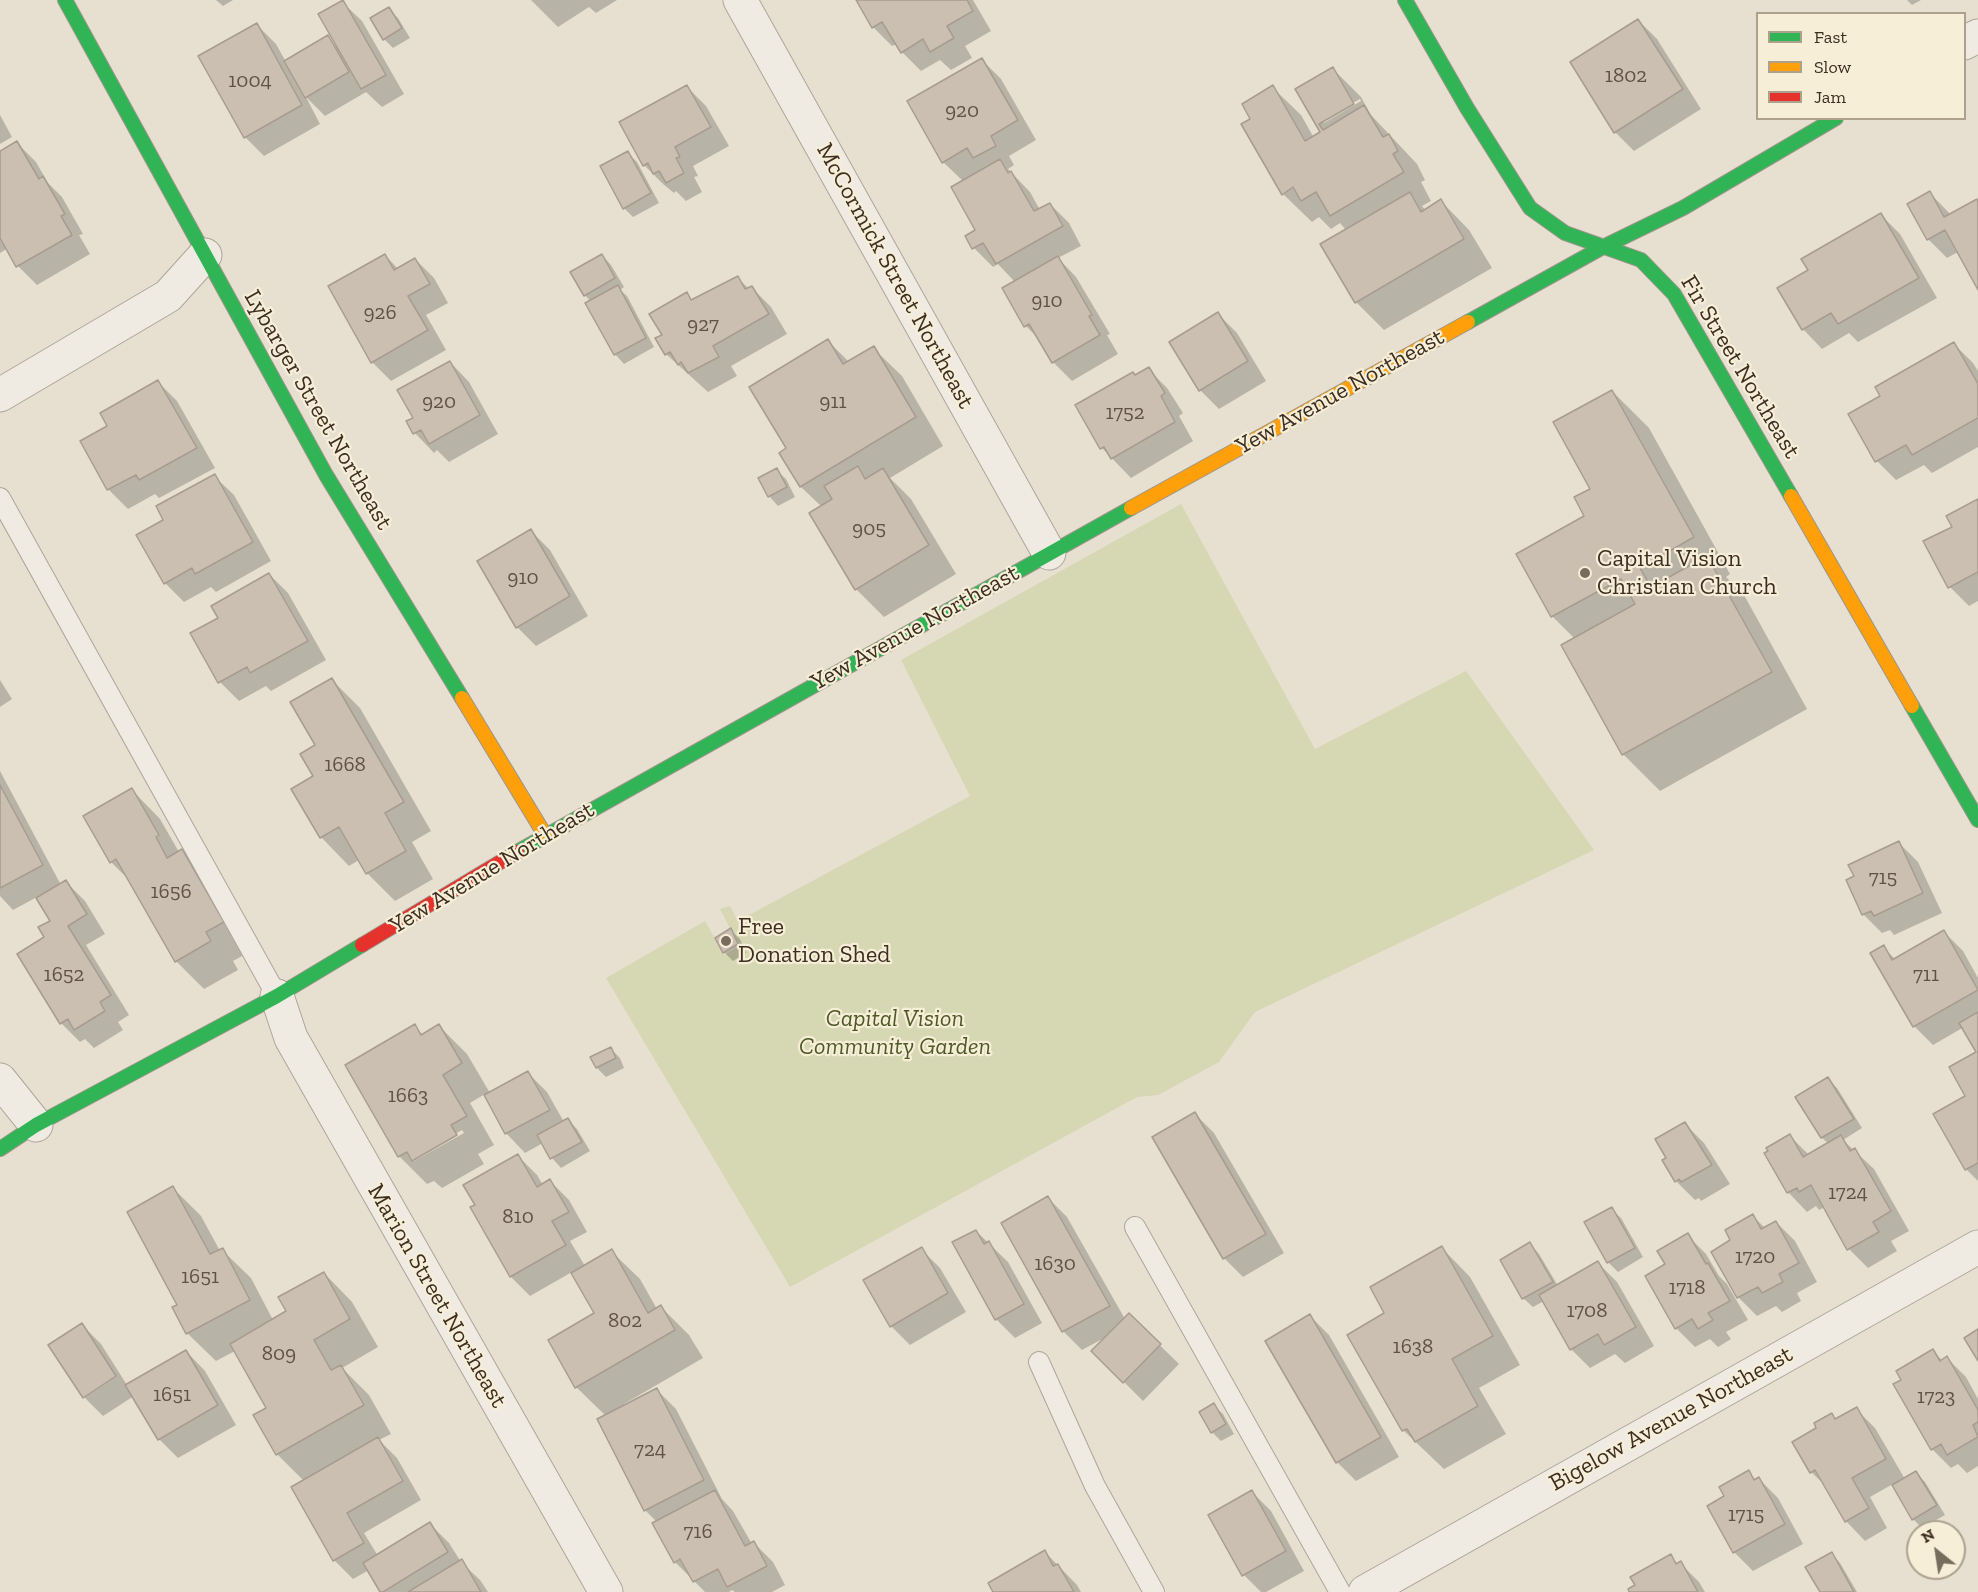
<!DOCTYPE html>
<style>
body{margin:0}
#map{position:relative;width:1978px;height:1592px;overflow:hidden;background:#e7e0d1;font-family:"Zilla Slab",serif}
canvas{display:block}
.legend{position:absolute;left:1756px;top:12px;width:210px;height:108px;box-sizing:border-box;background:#f7eed8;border:2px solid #ada18e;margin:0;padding:8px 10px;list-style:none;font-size:18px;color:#3d2e20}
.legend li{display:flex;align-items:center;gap:12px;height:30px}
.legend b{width:30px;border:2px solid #ada18e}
.north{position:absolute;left:1906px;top:1520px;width:60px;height:60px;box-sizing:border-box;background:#f7eed8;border:2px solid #ada18e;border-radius:50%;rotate:330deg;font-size:16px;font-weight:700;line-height:24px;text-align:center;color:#3d2e20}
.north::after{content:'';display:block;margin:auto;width:21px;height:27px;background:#786c5e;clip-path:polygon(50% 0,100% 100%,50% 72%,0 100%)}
</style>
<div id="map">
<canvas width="1978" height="1592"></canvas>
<ul class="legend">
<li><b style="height:8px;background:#30b455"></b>Fast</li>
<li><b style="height:8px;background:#ff9f0a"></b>Slow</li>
<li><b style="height:8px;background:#e5322d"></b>Jam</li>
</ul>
<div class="north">N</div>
</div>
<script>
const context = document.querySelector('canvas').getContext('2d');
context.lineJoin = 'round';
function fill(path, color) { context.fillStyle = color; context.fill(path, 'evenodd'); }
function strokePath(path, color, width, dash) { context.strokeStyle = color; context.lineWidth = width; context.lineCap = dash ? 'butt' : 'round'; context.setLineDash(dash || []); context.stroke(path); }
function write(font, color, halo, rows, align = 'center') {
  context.font = font + ' "Zilla Slab",serif'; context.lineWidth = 4.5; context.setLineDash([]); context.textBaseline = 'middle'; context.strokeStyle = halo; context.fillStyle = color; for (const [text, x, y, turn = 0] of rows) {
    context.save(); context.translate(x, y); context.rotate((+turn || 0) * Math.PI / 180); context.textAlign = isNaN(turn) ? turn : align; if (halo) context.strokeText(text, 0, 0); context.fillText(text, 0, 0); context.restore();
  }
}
const green = new Path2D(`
 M1181,504L1315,749L1466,671L1594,850L1255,1012L1219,1062L1158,1095L1137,1097L790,1287L606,978L705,921L724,955L739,946L720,909L730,906L738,921L970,796L901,660Z`);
const shadow = new Path2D(`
 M216,0H233L223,6Z
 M531,0H617L596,13L589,7L558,27Z
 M857,0H973L991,31L965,46L972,58L951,70L940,60L921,71L902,52L897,44L892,46L873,27Z
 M1907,0H1921L1912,5Z
 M342,2L362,21L404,94L382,107L366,92L325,116L306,97L320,124L264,156L245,137L257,25L276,44L286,62L327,37L338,48Z
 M389,9L398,18L410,38L393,48L384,39Z
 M1638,20L1657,39L1701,109L1634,151L1615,132Z
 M982,60L1001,79L1036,140L1009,156L1014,165L1008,169L1030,192L1040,210L1050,204L1069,223L1081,246L1058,258L1076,277L1110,334L1107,335L1118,354L1072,381L1053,362L1041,341L1026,326L1015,282L998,264L993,267L974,248L977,231L964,182L943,162Z
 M1333,69L1361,97L1371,115L1417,164L1425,180L1421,182L1431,201L1422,206L1426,211L1441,201L1469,230L1492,268L1384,330L1356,302L1347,231L1340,223L1331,229L1319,217L1312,222L1283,194L1252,119L1272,87L1301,115L1314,138L1322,132L1297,90ZM1360,99L1361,101L1324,123V119Z
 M687,87L706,106L729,146L693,166L698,176L694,177L702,192L686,201L676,191L674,193L663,184L644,165Z
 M0,115L12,137L0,144Z
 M17,143L36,162L48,183L62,197L83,234L79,235L90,254L37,285L18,266L8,248L0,253V153Z
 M628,153L637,162L659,203L633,217L624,208Z
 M1930,193L1951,215L1978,203V287L1958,252L1947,258L1928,239Z
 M1881,215L1900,234L1937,298L1858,342L1849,333L1822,349L1803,329L1780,288L1810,271Z
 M385,255L398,269L415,259L434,278L448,303L426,315L446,350L391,381L372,362Z
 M602,255L611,265L624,287L620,290L627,296L654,347L624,364L615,354L587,304L591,302L585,295Z
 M738,278L749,289L752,288L771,307L787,334L731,366L737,376L708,392L666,354L665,336L687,294L693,301Z
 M1218,314L1237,333L1266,381L1219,409L1200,390Z
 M828,341L849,362L873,348L902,376L943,446L890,478L911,499L956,574L884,617L856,589L822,507L801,487L781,453L788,449Z
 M1954,344L1973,363L1978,371V447L1932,473L1924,465L1896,480L1877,461L1850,415L1882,396Z
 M450,362L469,382L498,434L449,462L437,450L434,453L415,433L408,422L415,419Z
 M1148,369L1167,388L1183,413L1179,416L1193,441L1131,478L1102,448L1135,376Z
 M158,382L177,401L215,468L159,498L155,494L128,509L109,490L82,442L109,427Z
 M1612,391L1649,428L1730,574L1726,577L1744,595L1807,709L1660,791L1623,754L1575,639L1552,616L1518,554L1586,517Z
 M776,470L786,479L795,497L778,506L769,496Z
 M214,476L234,495L271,561L216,592L211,587L184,602L165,583V520Z
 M1978,501V601L1969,606L1950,587L1954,527Z
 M531,531L550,550L588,616L536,646L517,627Z
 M269,574L288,593L326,660L271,691L266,686L239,701L220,682V619Z
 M0,680L12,699L0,707Z
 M332,680L360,708L431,831L412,842L433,879L395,901L367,873L359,860L349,866L321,837L315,777L317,746Z
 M0,771L61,885L66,882L85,901L105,934L86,945L129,1015L118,1022L123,1030L94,1048L85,1039L80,1042L61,1023L46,938L52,921L37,897L13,910L0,896Z
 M132,790L160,819L179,852L182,851L210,879L251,951L233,961L238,970L204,989L176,961L130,881L111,862Z
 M1899,843L1918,862L1942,913L1894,935L1890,930L1882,933L1863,914Z
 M730,930L740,939L746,953L733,961L724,952Z
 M1944,932L1963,951L1978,978V1052L1964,1027L1933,1045L1914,1026L1883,947L1896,960Z
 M414,1026L423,1035L439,1026L467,1054L490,1093L528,1073L547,1092L564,1122L568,1120L577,1129L590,1151L561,1168L552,1158L543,1143L525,1153L506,1133L485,1094L470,1103L494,1145L478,1154L484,1164L442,1188L434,1181L427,1184L399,1156ZM462,1130L464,1133L414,1161L412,1159Z
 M611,1049L620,1058L624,1068L606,1077L597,1068Z
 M1978,1053V1181L1966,1169L1935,1115L1967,1097Z
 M1828,1079L1837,1088L1862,1128L1843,1140L1874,1169L1909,1231L1891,1241L1897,1251L1868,1268L1849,1249L1825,1207L1819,1210L1816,1206L1807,1212L1788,1192L1790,1136L1809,1155L1829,1144L1822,1138L1797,1097Z
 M1195,1114L1214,1133L1284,1253L1243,1277L1224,1258Z
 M1685,1124L1704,1143L1730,1184L1701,1201L1699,1198L1695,1200L1676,1181L1668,1158Z
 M518,1156L537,1175L543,1185L550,1181L569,1200L587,1232L570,1241L585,1266L611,1251L640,1279L657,1309L661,1307L689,1335L703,1358L624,1404L625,1406L657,1390L676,1409L722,1499L733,1511L752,1544L754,1543L773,1562L785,1585L772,1592H735L732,1590L729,1592H705L675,1562L657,1522L645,1510L606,1416L576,1387L596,1314L572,1272L530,1296L511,1277L472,1208L477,1206Z
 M173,1188L201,1216L220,1251L222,1250L251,1278L273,1320L288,1312L324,1273L352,1302L378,1347L342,1368L369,1395L391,1434L379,1440L397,1458L421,1500L364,1533L378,1556L430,1524L449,1543L461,1562L480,1580L488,1592H382L369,1570L353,1579L334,1560L304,1481L277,1454L268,1408L235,1351L216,1361L187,1333L179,1305Z
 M1048,1198L1067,1217L1125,1319L1129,1315L1179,1364L1143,1401L1093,1351L1106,1337L1082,1350L1063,1331L1003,1223Z
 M1612,1209L1621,1218L1643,1257L1618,1272L1609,1263L1586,1223Z
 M1753,1216L1765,1228L1776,1222L1795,1241L1817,1282L1797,1293L1801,1301L1782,1312L1776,1306L1757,1316L1734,1293L1735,1292L1732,1241Z
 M976,1231L1008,1262L1042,1323L1015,1338L996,1319Z
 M1687,1235L1706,1254L1719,1276L1727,1284L1748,1320L1726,1332L1731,1339L1718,1347L1710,1339L1695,1347L1676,1328L1667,1265Z
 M1530,1244L1539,1254L1558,1286L1598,1263L1617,1282L1654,1346L1625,1363L1615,1354L1590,1368L1571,1349L1544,1301L1533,1307L1523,1298Z
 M1442,1248L1470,1277L1520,1365L1479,1388L1506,1434L1444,1469L1403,1430L1387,1314Z
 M921,1249L940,1268L966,1312L910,1345L891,1326Z
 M1310,1316L1329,1335L1399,1457L1356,1481L1337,1462Z
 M82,1325L101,1344L127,1385L186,1351L205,1371L236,1425L178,1458L159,1439L134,1396L103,1416L84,1397Z
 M1933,1351L1943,1361L1947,1358L1966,1377L1978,1399V1466L1967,1473L1958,1464L1951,1468L1932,1449L1903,1380Z
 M1213,1405L1223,1414L1234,1434L1221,1441L1212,1432L1201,1412Z
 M1856,1409L1875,1428L1905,1479L1916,1473L1925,1482L1945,1515L1922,1528L1913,1519L1893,1484L1870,1497L1887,1528L1865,1541L1846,1521L1826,1486L1811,1472L1818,1428L1831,1415L1836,1420Z
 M1748,1472L1757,1481L1759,1479L1778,1498L1803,1544L1753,1571L1734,1552L1709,1507L1726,1497Z
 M1252,1492L1271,1511L1304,1571L1266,1592H1261L1244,1575Z
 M1045,1552L1077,1585L1081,1592H995Z
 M1831,1553L1840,1563L1857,1592H1822Z
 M1670,1556L1678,1564L1680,1563L1699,1582L1705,1592H1631Z`);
const building = new Path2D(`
 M343,0L386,75L361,89L318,14Z
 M856,0H967L973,11L947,26L954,38L930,52L923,39L901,53L882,22L872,28Z
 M389,7L402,28L383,40L370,18Z
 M1638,19L1683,89L1614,133L1570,62Z
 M257,23L302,105L244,138L198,56Z
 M328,35L349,72L305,98L284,61Z
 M982,58L1018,120L991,136L996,146L973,158L967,148L942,163L907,101Z
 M1333,67L1354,104L1319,124L1323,130L1364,105L1383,137L1389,134L1398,151L1393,154L1404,172L1330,216L1316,192L1301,201L1293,187L1282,195L1241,124L1250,119L1242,104L1273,85L1305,141L1320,132L1295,89Z
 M687,85L711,127L675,147L680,157L676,158L684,173L666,183L659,171L653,174L648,163L643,166L619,122Z
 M17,141L39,179L43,176L65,214L61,216L72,235L16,267L0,238V151Z
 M628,151L651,193L623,209L600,166Z
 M1000,159L1008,173L1011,171L1034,211L1050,203L1063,226L996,264L983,243L972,249L965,236L975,230L951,187Z
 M1930,191L1944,217L1977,199L1978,202V290L1945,230L1927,240L1907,204Z
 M1410,192L1421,212L1441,199L1464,239L1355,303L1320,244Z
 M1881,213L1919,278L1838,324L1831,313L1802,330L1777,288L1808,270L1801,259Z
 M385,254L394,270L415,258L430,284L408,296L428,330L371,363L328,286Z
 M602,254L615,278L584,296L570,272Z
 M1058,256L1092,315L1089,316L1100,335L1052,363L1029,324L1024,327L1002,288Z
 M738,276L745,289L752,286L769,314L713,346L719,357L688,373L681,362L678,365L670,352L665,355L655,338L662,335L649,314L687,292L691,300Z
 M618,285L646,338L614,355L585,303Z
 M1218,312L1248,361L1199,391L1169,342Z
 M828,339L843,364L874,346L916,417L800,487L779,453L786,448L749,387Z
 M1954,342L1978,384V418L1912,455L1906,445L1875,462L1848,414L1880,396L1875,387Z
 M450,361L480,415L429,444L421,430L413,434L406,421L413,418L397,390Z
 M1149,367L1165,393L1161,396L1175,422L1111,459L1104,447L1100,449L1075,405L1133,372L1135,375Z
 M158,380L197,448L139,480L136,475L107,490L80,441L107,426L100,413Z
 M1612,390L1694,537L1640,568L1651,587L1707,556L1772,672L1622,755L1561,645L1635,604L1621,579L1551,617L1516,554L1584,516L1574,497L1590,489L1553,422Z
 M858,466L865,479L883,468L929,545L855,590L809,513L832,499L824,486Z
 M777,468L787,487L768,497L758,478Z
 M215,474L253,542L195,574L192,568L164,584L136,535L163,520L156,506Z
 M1978,499V572L1948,588L1923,541L1952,527L1946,516Z
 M531,529L570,596L516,628L477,561Z
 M269,573L308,641L250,673L247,667L218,683L190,633L218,618L211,606Z
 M332,678L404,802L385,813L406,851L366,874L339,827L320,838L291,789L313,776L300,754L315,745L290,702Z
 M0,785L43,865L0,888Z
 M132,788L159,835L156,837L167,858L182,849L224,922L206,932L211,941L175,962L116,859L110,863L83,816Z
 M1899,841L1923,893L1874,916L1871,911L1862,915L1846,880L1854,876L1848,865Z
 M66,880L87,914L68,926L111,995L100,1002L105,1011L74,1030L68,1019L60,1024L17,954L44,937L38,927L50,921L36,898Z
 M731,928L738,944L723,953L715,938Z
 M1944,930L1978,990L1913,1027L1870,953L1884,945L1892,960Z
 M1978,1012V1163L1965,1170L1933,1114L1965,1096L1949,1067L1976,1052L1959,1023Z
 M415,1024L421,1035L439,1024L462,1063L443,1075L467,1116L451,1125L457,1135L412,1161L407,1152L398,1157L345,1065Z
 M611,1047L616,1058L596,1068L590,1057Z
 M528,1071L550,1110L505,1134L484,1095Z
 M1828,1077L1854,1119L1821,1138L1795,1097Z
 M1195,1112L1266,1234L1223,1259L1152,1137Z
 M568,1118L582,1142L550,1159L537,1135Z
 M1685,1122L1712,1165L1681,1182L1679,1179L1675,1182L1662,1160L1666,1158L1655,1139Z
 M1790,1134L1803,1157L1841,1135L1850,1151L1855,1148L1891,1211L1873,1222L1879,1232L1847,1250L1811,1185L1799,1192L1797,1188L1787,1193L1764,1153L1768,1151L1766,1148Z
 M518,1154L537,1187L550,1179L569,1212L552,1221L566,1245L510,1277L470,1207L475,1205L463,1185Z
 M173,1186L210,1254L223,1248L250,1300L186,1334L172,1307L177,1305L127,1212Z
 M1048,1196L1110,1306L1062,1332L1001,1223Z
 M1612,1207L1635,1248L1607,1263L1584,1222Z
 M1753,1214L1761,1229L1776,1221L1799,1263L1779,1274L1783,1282L1762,1293L1758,1287L1737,1298L1711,1252L1730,1240L1725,1230Z
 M976,1230L984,1244L989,1241L1024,1304L995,1320L952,1242Z
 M1688,1233L1706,1264L1708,1263L1730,1301L1708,1313L1713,1320L1698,1329L1692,1319L1675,1329L1645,1276L1665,1264L1657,1251Z
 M1530,1242L1553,1282L1522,1299L1500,1260Z
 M1442,1246L1493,1336L1452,1359L1478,1406L1415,1442L1407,1429L1402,1431L1347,1335L1384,1313L1370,1287Z
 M922,1247L948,1293L890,1327L863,1280Z
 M612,1249L648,1313L661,1305L675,1330L575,1388L548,1340L594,1313L571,1273Z
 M1598,1261L1636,1327L1604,1345L1598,1334L1570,1350L1539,1295Z
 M324,1272L350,1319L314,1340L331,1370L341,1365L364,1405L276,1455L253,1415L266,1408L230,1344L286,1311L278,1297Z
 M1129,1313L1161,1344L1123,1383L1091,1351Z
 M1310,1314L1381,1437L1336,1463L1265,1341Z
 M82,1323L116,1376L83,1398L48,1345Z
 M1978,1329V1361L1964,1338Z
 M1933,1349L1940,1361L1947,1356L1978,1410V1422L1973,1425L1978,1437L1947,1455L1941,1444L1931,1450L1893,1384L1901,1380L1896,1371Z
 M186,1350L218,1405L158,1440L125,1385Z
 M657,1388L704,1480L644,1511L597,1419Z
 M1214,1403L1226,1424L1211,1433L1199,1412Z
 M1857,1407L1886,1459L1852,1478L1869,1508L1845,1522L1815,1470L1810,1473L1792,1442L1816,1428L1814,1423L1832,1413L1835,1419Z
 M378,1437L403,1481L347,1513L364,1543L333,1561L291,1487Z
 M1749,1470L1754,1480L1759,1477L1785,1524L1733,1553L1707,1506L1724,1496L1719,1487Z
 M1916,1471L1937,1505L1912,1520L1892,1485Z
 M715,1490L745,1546L754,1541L767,1566L727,1587L718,1569L693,1582L680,1559L674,1563L652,1523Z
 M1252,1490L1286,1551L1242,1576L1208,1515Z
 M430,1522L448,1552L383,1592H380L363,1563Z
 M1045,1550L1053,1566L1058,1564L1074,1592H993L988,1583Z
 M1832,1552L1854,1592H1820L1805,1567Z
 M1671,1554L1676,1564L1681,1561L1698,1592H1629L1628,1589L1635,1585L1630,1577Z
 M462,1559L481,1592H408Z`);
const lane = new Path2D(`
 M0,498L277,996
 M1135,1227L1340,1592
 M1039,1362L1095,1486L1154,1592`);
const street = new Path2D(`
 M740,0L1049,553
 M1964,43L1978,36
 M0,395L168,296L205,255
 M277,996L291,1038L606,1592
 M0,1080L36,1125
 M1365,1592L1978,1247`);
const fast = new Path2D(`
 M65,0L326,475L462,698
 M1405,0L1467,108L1530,208L1565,233L1641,260L1674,294L1791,496
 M1468,322L1603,247L1683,208L1836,118
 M1912,706L1978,820
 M517,852L1131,508
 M0,1149L36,1125L277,996L362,945`);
const slow = new Path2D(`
 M1791,496L1912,706
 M1131,508L1468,322
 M462,698L545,835`);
const jam = new Path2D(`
 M362,945L517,852`);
const markers = [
 [1585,573,6,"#786c5e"],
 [726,941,6,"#786c5e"]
];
const numberNames = [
 ["1802",1626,76],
 ["1004",250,81],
 ["920",962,111],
 ["910",1047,301],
 ["926",380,313],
 ["927",703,325],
 ["920",439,402],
 ["911",833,402],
 ["1752",1125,413],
 ["905",869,529],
 ["910",523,578],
 ["1668",345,765],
 ["715",1883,878],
 ["1656",171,892],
 ["1652",64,975],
 ["711",1926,975],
 ["1663",408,1096],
 ["1724",1848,1193],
 ["810",518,1217],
 ["1720",1755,1257],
 ["1630",1055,1264],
 ["1651",200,1277],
 ["1718",1687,1288],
 ["1708",1587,1311],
 ["802",625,1321],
 ["1638",1413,1347],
 ["809",279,1354],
 ["1651",172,1395],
 ["1723",1936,1397],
 ["724",650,1450],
 ["1715",1746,1515],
 ["716",698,1532]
];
const streetNames = [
 ["McCormick Street Northeast",895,276,61],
 ["Fir Street Northeast",1740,367,59],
 ["Yew Avenue Northeast",1340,392,-29],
 ["Lybarger Street Northeast",318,410,60],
 ["Yew Avenue Northeast",915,628,-29],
 ["Yew Avenue Northeast",492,868,-31],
 ["Marion Street Northeast",437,1296,60],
 ["Bigelow Avenue Northeast",1671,1419,-29]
];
const poiNames = [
 ["Capital Vision",1597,559],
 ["Christian Church",1597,587],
 ["Free",738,927],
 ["Donation Shed",738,955]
];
const parkNames = [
 ["Capital Vision",895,1019],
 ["Community Garden",895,1047]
];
fill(green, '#d6d7b3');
fill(shadow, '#0003');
fill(building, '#cbbfb2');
strokePath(building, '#a89c90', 1.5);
strokePath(lane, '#ada599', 22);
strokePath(street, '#ada599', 35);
strokePath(fast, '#9c958a', 16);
strokePath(slow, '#9c958a', 16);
strokePath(jam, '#9c958a', 16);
strokePath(lane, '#efebe3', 20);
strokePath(street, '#efebe3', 33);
strokePath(fast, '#30b455', 14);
strokePath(slow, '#ff9f0a', 14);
strokePath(jam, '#e5322d', 14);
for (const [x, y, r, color] of markers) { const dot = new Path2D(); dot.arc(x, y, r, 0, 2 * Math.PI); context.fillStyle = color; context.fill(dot); strokePath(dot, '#f7eed8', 2); }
write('21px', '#605244', null, numberNames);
write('24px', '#3d2e20', '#f7eed8', streetNames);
write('24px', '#3d2e20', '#f7eed8', poiNames, 'left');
write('italic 24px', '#4d5a26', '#f7eed8', parkNames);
</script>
